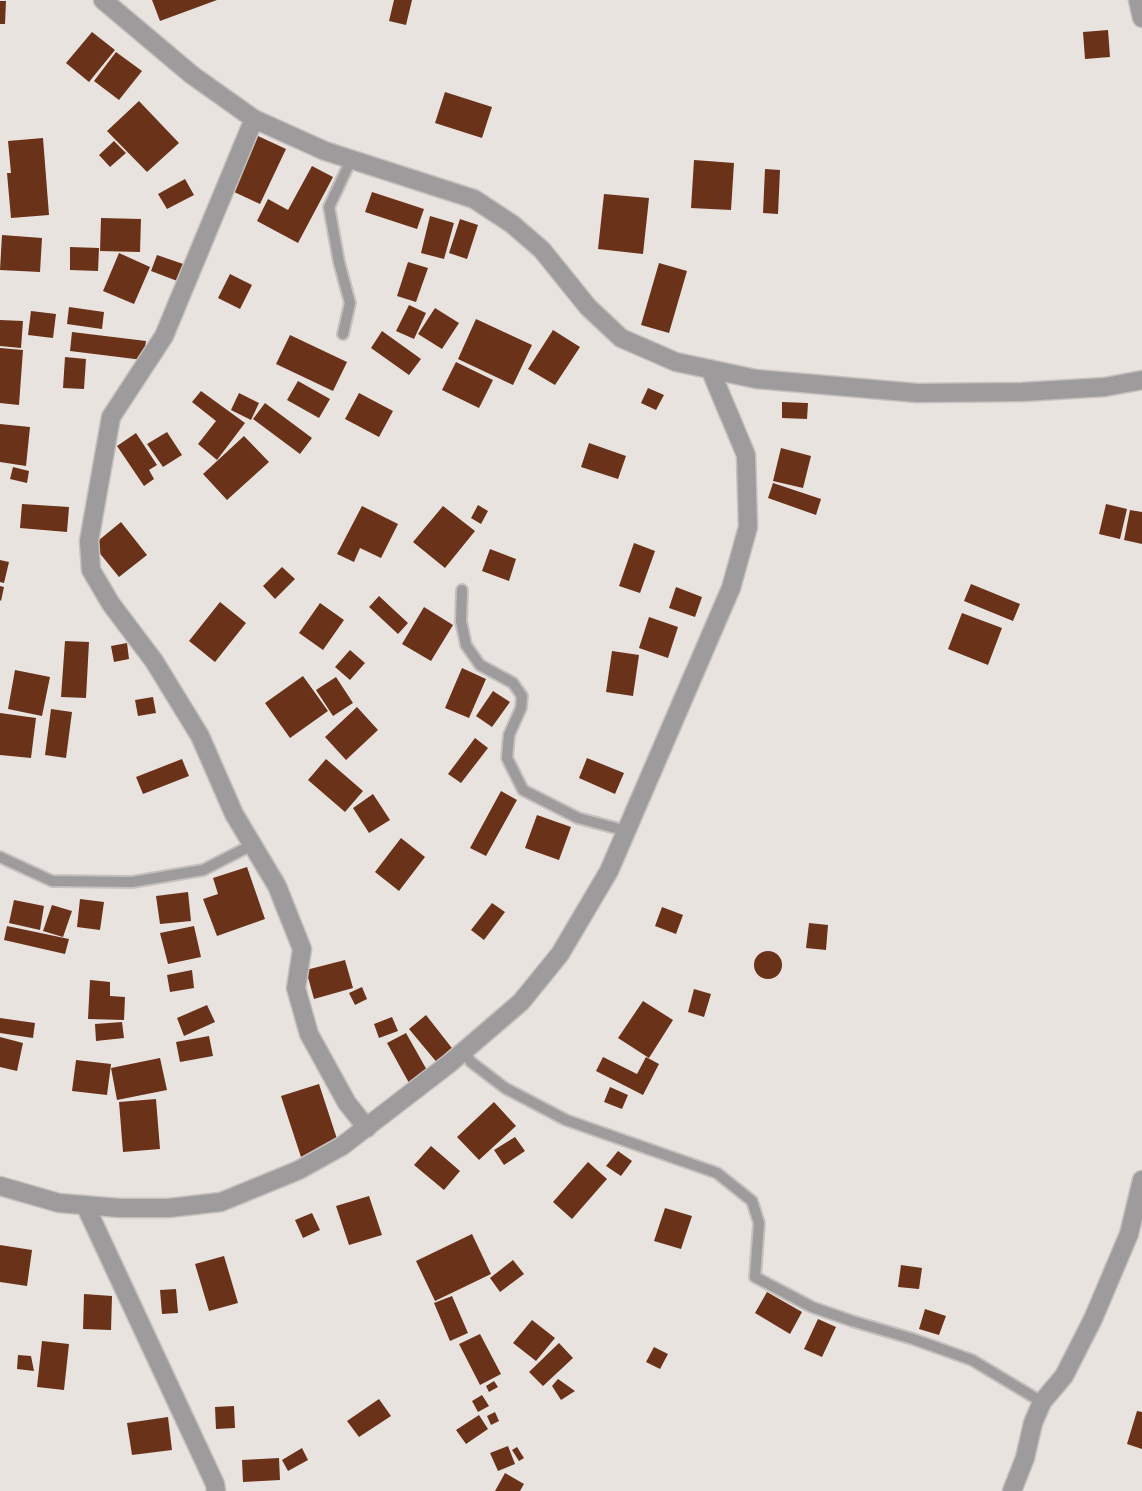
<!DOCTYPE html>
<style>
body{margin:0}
canvas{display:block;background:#e8e3df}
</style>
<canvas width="1142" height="1491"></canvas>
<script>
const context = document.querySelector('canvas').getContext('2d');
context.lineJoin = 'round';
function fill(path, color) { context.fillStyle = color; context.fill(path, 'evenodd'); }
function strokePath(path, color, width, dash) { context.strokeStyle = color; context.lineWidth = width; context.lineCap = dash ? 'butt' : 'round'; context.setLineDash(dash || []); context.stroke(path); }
const building = new Path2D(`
 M152,0H217L160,21Z
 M394,0H412L406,25L389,21Z
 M0,1H6L5,24H0Z
 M1108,30L1110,57L1085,59L1083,32Z
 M92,32L115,50L89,82L66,63Z
 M116,52L142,71L119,100L94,81Z
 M445,92L492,107L482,138L435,123Z
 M139,101L179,143L147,172L107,131Z
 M258,136L286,149L260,204L232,191Z
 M43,138L49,215L11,218L7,173H11L8,141Z
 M114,141L126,153L110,167L99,155Z
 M694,160L734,163L731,210L691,208Z
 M312,166L333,177L298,243L257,221L268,199L288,210Z
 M765,169L780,170L778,214L763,213Z
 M185,179L194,195L167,209L158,194Z
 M372,192L424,209L417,229L365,212Z
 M604,194L649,198L643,254L598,249Z
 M430,216L454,223L444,259L421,253Z
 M101,218L141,219L140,252L100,251Z
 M460,219L478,225L467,259L449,253Z
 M2,235L42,238L40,272L0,270Z
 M70,247L99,248L98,271L70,270Z
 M119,253L150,267L134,304L103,291Z
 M157,255L186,265L180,282L151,271Z
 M408,262L428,268L416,302L397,296Z
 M659,263L687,271L669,333L641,325Z
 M230,274L252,285L240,309L218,298Z
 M409,305L426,313L414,339L396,331Z
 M69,307L104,312L102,329L67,324Z
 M435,308L459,323L442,349L418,334Z
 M31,311L56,314L53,338L28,335Z
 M476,319L532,345L513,385L458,359Z
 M0,320L23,321L21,348L0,346Z
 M553,330L580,347L555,385L528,369Z
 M382,331L421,359L409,375L371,348Z
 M72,332L146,341L143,360L70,351Z
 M290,335L347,362L333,391L276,364Z
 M0,348L23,350L19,405L0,403Z
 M65,357L86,359L84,389L63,388Z
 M456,362L493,380L479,408L442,390Z
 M298,381L330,399L319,418L287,400Z
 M648,388L664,395L656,410L641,403Z
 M201,391L245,423L217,460L198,444L216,421L192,402Z
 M239,393L259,403L251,420L231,410Z
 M359,393L393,411L379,437L345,419Z
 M782,402L808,403L807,419L782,418Z
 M265,403L312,438L300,454L253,419Z
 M0,424L30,427L26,466L0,462Z
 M167,432L182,455L163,467L147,444Z
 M136,433L157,465L149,470L154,479L144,486L117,446Z
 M244,436L269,462L227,500L203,474Z
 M589,443L626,456L618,479L581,467Z
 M781,448L811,456L803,488L773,481Z
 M13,467L29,471L27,483L10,479Z
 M773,483L821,499L816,515L768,498Z
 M22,504L69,507L67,532L20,528Z
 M1106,504L1127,509L1120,539L1099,534Z
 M478,505L488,511L481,524L471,518Z
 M362,506L398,524L381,558L360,548L354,562L337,554Z
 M443,506L475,531L445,568L413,542Z
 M1130,510L1142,512V544L1124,540Z
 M121,522L147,555L119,577L93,545Z
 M634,543L655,551L640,593L619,586Z
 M490,549L516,559L509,581L482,571Z
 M0,560L9,562L4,583L0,582Z
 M282,567L295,579L275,599L263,586Z
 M971,584L1020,604L1013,621L964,601Z
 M0,586L4,587L1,601L0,600Z
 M676,587L702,597L695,617L669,608Z
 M379,596L408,623L398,634L369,607Z
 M220,602L246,623L215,662L189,641Z
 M320,603L344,620L323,650L299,633Z
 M424,607L453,625L431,661L402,644Z
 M962,613L1002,628L988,665L948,649Z
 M649,617L678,627L668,658L639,648Z
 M65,641L89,642L86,698L61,697Z
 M127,643L129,659L114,662L111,646Z
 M350,650L365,663L350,680L335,667Z
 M612,651L639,655L633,696L606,692Z
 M462,668L486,679L469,718L445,708Z
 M15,670L50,677L42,716L8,709Z
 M303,676L328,711L290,738L265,703Z
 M336,677L353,703L333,716L316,690Z
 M493,691L510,702L492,727L476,716Z
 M153,697L156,713L138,716L135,700Z
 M357,707L378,730L346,760L325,737Z
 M51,709L72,712L66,758L45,755Z
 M0,713L36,718L31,758L0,755Z
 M475,738L488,748L461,783L448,774Z
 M587,758L624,773L615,794L579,778Z
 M182,759L189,776L143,794L136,777Z
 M326,759L363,791L345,812L308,780Z
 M501,791L517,800L486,856L470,848Z
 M373,794L390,820L369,833L353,808Z
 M537,815L571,827L559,860L525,848Z
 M401,838L425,857L399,891L375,872Z
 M247,867L265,919L217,936L203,899L218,894L213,878Z
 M188,892L191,921L160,924L156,896Z
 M80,899L104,902L100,930L77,927Z
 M14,900L44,906L40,930L9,923Z
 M492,903L505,912L484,940L471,930Z
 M52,905L72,911L63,937L43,931Z
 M662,907L683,915L676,934L655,926Z
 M809,923L828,925L826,950L806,948Z
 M7,926L69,939L65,954L4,940Z
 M194,926L201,957L168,964L160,933Z
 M754 965a14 14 0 1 1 28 0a14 14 0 1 1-28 0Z
 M345,960L353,988L314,999L306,970Z
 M192,970L194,988L170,992L167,975Z
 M90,980L110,982V996L125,997L124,1020L88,1019Z
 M362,987L367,999L355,1005L349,993Z
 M694,989L711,994L704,1017L688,1012Z
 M643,1001L673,1020L649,1058L618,1038Z
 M207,1005L215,1022L184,1036L177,1018Z
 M426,1015L455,1052L439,1065L409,1029Z
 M392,1017L398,1031L379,1038L374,1024Z
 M0,1018L35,1023L33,1038L0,1033Z
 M122,1022L124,1038L96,1041L95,1024Z
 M406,1033L428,1072L409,1083L387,1043Z
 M209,1036L213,1056L180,1062L176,1042Z
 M0,1037L23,1043L17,1071L0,1067Z
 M603,1057L637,1074L646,1057L659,1064L643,1095L596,1071Z
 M160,1058L167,1090L117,1100L111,1068Z
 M76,1060L111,1064L107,1095L72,1091Z
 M319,1084L339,1145L301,1157L281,1096Z
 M610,1087L628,1095L622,1109L604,1102Z
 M156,1099L160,1149L123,1152L119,1102Z
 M494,1102L516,1126L479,1160L457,1137Z
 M515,1137L525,1151L504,1165L494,1150Z
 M431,1146L460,1171L444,1190L414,1165Z
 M618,1151L632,1161L621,1176L606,1166Z
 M588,1162L607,1179L572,1219L553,1202Z
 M369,1196L382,1235L349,1245L336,1206Z
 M665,1208L692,1216L681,1249L654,1241Z
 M312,1213L320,1230L303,1238L295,1220Z
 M472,1234L491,1274L435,1301L416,1261Z
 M0,1245L32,1250L27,1286L0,1282Z
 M224,1256L238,1303L209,1311L195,1264Z
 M513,1260L524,1274L500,1292L490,1278Z
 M901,1265L922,1268L919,1289L898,1287Z
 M176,1289L178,1313L162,1314L160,1290Z
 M767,1292L802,1312L790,1334L755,1313Z
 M84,1294L112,1296L111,1330L83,1329Z
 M452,1296L468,1333L450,1341L434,1303Z
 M925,1309L946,1316L939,1335L919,1329Z
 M818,1319L836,1327L822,1357L804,1349Z
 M532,1320L555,1338L536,1361L513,1343Z
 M480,1334L501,1374L480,1385L459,1344Z
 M42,1341L69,1344L64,1390L37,1387Z
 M559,1343L573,1358L543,1386L529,1372Z
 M654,1347L668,1354L660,1369L646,1362Z
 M18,1355L31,1356L34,1371L17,1369Z
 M558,1379L575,1391L561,1400L552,1386Z
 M494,1381L498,1387L489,1392L486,1386Z
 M482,1395L489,1406L478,1412L472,1401Z
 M379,1399L391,1416L359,1437L347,1421Z
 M234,1406L235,1428L216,1429L215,1407Z
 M1137,1411L1142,1412V1449L1127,1444Z
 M495,1412L499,1421L491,1425L487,1416Z
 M479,1415L488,1429L466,1444L456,1430Z
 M168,1417L172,1450L132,1455L127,1423Z
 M508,1446L515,1464L498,1471L490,1453Z
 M517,1447L524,1458L519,1461L512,1450Z
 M302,1448L308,1460L288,1471L282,1460Z
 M279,1458L280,1480L243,1482L242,1460Z
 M505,1473L524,1484L520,1491H495Z`);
const lane = new Path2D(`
 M343,334L350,303L339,262L329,207L351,160
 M462,590L461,621L466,645L480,665L513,683L522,696L521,708L509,735L507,758L523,790L578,818L627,831
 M0,857L52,881L132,882L203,870L252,845
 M464,1052L471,1062L505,1088L566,1120L717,1173L752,1201L759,1223L755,1277L812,1307L852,1321L913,1339L972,1360L1042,1402`);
const street = new Path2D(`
 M103,0L192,75L254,119L325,151L474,199L512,224L542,250L588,307L621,338L676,362L756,379L917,393L1022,392L1105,387L1142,380
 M1138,0L1142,18
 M254,119L164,336L111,417L89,541L91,570L111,604L154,661L200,736L234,814L277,886L302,949L296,988L309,1034L347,1103L367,1128
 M0,1186L59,1203L119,1208H169L221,1202L299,1170L342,1146L450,1063L521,1002L560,954L609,871L731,588L748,527L746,455L710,369
 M85,1205L215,1484L216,1491
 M1012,1491L1025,1458L1033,1423L1042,1402L1064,1376L1093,1319L1129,1234L1142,1180`);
fill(building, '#6b321a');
strokePath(lane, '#c6c1be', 14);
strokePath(street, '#c6c1be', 21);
strokePath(lane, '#9e9b9c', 10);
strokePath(street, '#9e9b9c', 18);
</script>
